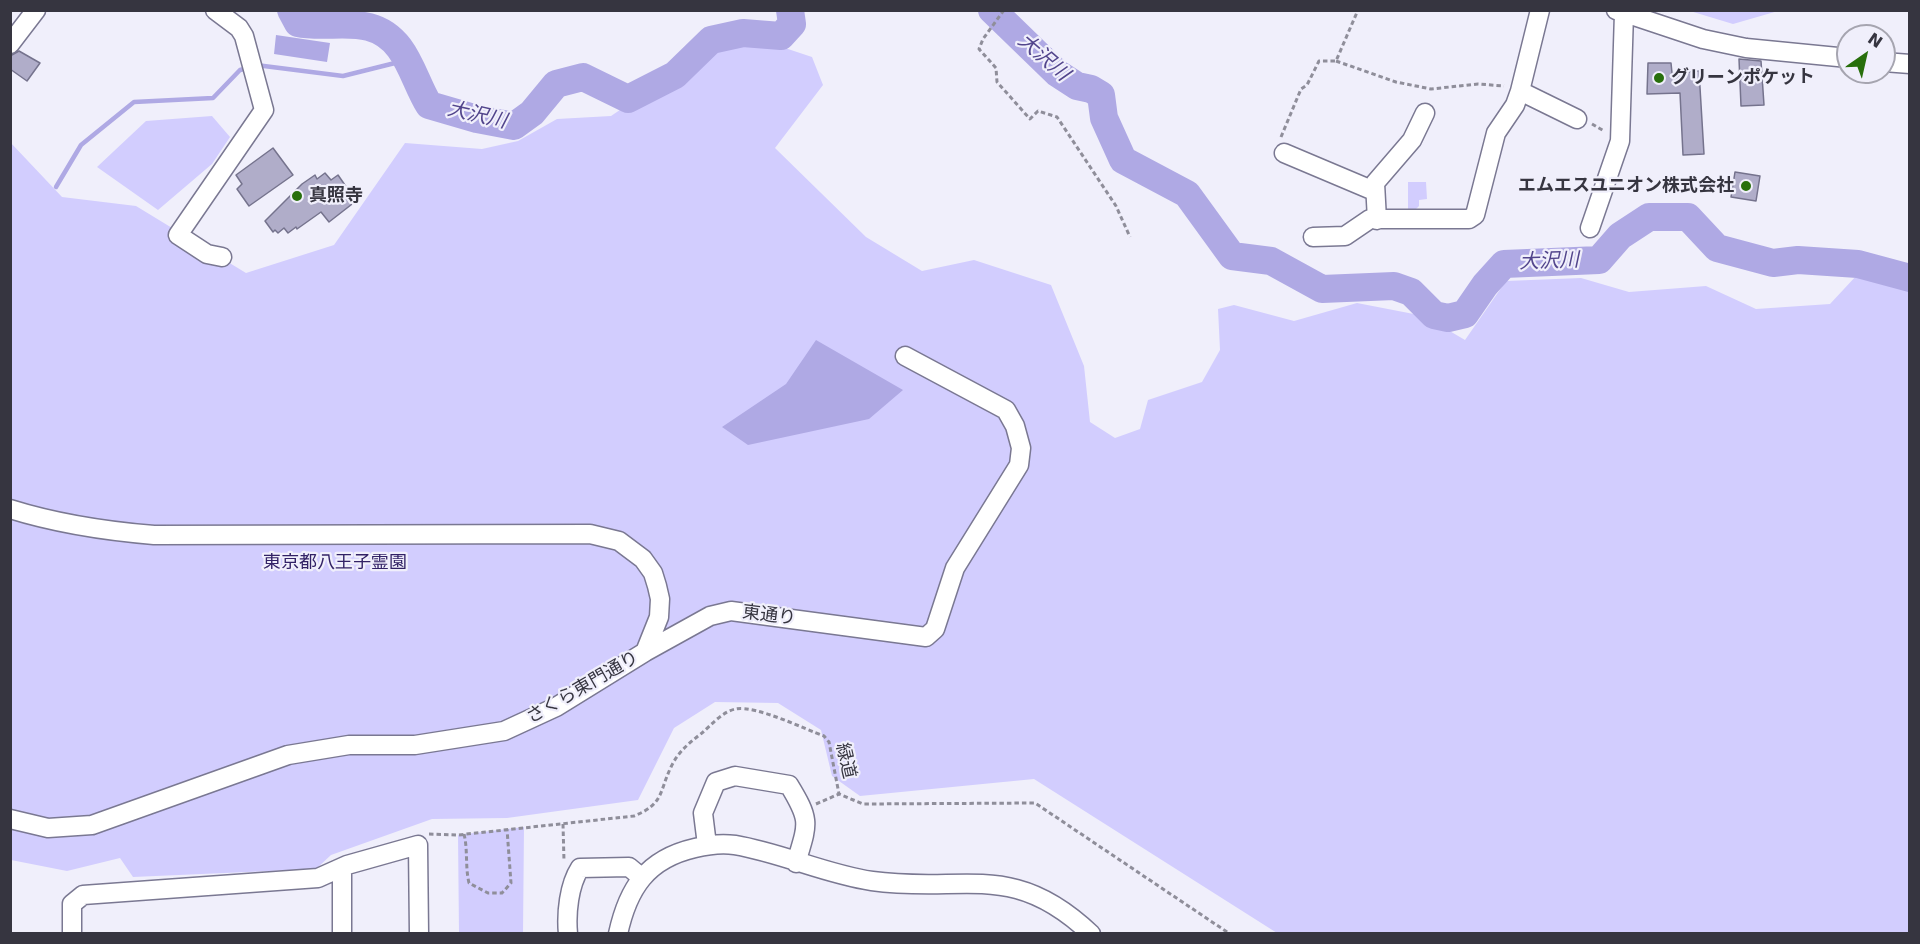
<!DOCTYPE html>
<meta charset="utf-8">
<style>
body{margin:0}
#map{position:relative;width:1920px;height:944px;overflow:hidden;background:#f0effb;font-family:"DejaVu Sans",sans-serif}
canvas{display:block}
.frame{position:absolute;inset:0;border:12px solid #363540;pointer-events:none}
.north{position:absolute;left:1836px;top:24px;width:60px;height:60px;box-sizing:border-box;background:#f0effb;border:2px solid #a6a5b0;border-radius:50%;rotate:34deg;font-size:16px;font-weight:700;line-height:24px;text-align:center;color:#363540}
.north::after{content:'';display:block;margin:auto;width:21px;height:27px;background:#286f0c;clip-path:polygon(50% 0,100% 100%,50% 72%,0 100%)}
</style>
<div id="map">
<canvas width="1920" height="944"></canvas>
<div class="frame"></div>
<div class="north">N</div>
</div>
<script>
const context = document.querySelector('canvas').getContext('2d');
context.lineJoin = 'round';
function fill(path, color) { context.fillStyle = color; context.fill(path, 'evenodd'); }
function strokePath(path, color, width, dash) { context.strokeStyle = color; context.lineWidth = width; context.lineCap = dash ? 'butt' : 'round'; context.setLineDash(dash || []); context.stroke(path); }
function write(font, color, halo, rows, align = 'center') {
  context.font = font + ' "DejaVu Sans","Noto Sans JP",sans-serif'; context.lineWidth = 4.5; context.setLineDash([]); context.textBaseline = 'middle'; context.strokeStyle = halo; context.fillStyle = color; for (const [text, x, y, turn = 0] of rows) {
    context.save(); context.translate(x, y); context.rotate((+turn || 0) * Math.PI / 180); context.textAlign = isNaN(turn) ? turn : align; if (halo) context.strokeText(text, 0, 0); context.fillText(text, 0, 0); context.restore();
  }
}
const green = new Path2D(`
 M1690,11H1778L1733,24Z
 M724,40L776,45L812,57L823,85L775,148L866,237L922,271L974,260L1051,285L1084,366L1090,422L1115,438L1140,429L1148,400L1202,382L1220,350L1218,309L1234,305L1294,321L1357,303L1424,316L1465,340L1506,281L1581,278L1629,292L1706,286L1756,309L1830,304L1857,275L1909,291V933H1277L1034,779L860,796L832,776L821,730L778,703L715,702L674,728L638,800L507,818L432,819L331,855L316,869L133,877L120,858L67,871L11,860L10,142L62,197L136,206L246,273L334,245L405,143L482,149L518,141L557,119L611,116Z
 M212,116L230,137L212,164L158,210L97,167L146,121Z
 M1408,182H1426L1427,199L1419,200V206L1413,212H1408Z
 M524,827L523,933H459L458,835Z`);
const water = new Path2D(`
 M276,35L330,43L327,62L274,54Z
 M816,340L903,390L869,419L748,445L722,427L786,384Z`);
const stream = new Path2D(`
 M256,65L343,76L407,60
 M56,187L81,145L134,102L213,98L240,70L248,68`);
const river = new Path2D(`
 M291,10L298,23C321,28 347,21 369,27C407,37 412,78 429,105L477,119L514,126L532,113L556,84L583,77L628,99L675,75L711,40L743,33L781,36L792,24L790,10
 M992,10L1057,73L1077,86L1091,89L1101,95L1104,118L1123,160L1187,194L1232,256L1271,261L1322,289L1394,286L1411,292L1434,315L1448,318L1465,314L1485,285L1504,264L1599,260L1620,236L1649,217H1688L1717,248L1773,263L1798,260L1858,264L1910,278`);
const building = new Path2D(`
 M19,51L40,63L27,81L10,69V56Z
 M1739,59L1761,61L1764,105L1741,106Z
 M1648,63H1671L1672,73L1699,71L1704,154L1683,155L1680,93L1647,94Z
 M273,148L293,175L249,206L237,189L242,184L236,175Z
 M1735,172L1760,176L1756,201L1731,197Z
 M325,173L331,180L338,175L356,201L329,222L321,212L297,229L296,227L288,233L284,228L278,233L275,230L273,232L265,221L302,184L315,175L317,179Z`);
const path = new Path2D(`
 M1004,10L983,39L979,49L996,68L997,82L1030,119L1038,111L1057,117L1116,206L1130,237
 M1336,61L1396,82L1431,89L1478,84L1504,86
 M1592,124L1604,131
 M1281,137L1301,89L1307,85L1319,61H1336L1358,10
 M816,804L839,794
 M563,824L564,861
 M429,834L458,835L634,816C664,804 659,792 671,767C678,752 689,743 702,733C711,725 723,711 736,709C755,705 805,729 824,736L829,742L839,794L863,804L1035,803L1230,934
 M464,834C468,850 465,866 469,883L488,893H502L511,883L507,829`);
const minor = new Path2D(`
 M215,10L239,28L244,36L264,110L178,235L207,254L222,257
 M1616,10L1703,39L1746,48L1848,58
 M10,44L36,10
 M1884,62L1910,64
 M1520,91L1577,119
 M1284,153L1374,191
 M1377,220L1375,183L1412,140L1425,113
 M1590,228L1620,141L1624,13
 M1313,237L1345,236L1370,219H1469L1475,215L1496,133L1515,105L1520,91L1540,10
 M10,509C58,524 105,531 154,535L590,534L619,541L643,559L653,573L657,586L660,599L659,617L645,652L556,707L504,731L415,745H349L288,755L92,825L48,828L10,819
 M645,652L710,616L731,611L926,637L935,629L955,568L1019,465L1021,448L1015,426L1006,410L905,356
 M707,845L703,813L716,782L735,776L789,785C811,821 808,823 796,863
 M72,934V904L83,895L318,878L347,865L418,845L419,934
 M342,934V869
 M568,934C566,913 569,885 580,868L629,867L641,877
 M618,934C628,888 647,859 695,848C707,845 722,843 735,845C782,853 825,874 872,881C964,894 1012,859 1091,934`);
const markers = [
 [1659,78,6,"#286f0c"],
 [1746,186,6,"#286f0c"],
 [297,196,6,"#286f0c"]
];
const poiNames = [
 ["グリーンポケット",1671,78],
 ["エムエスユニオン株式会社",1734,186,"right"],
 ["真照寺",309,196]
];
const parkNames = [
 ["東京都八王子霊園",335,563]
];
const streetNames = [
 ["東通り",769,616,7],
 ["さくら東門通り",583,688,-30],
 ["緑道",845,761,77]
];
const waterNames = [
 ["大沢川",1043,58,41],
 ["大沢川",477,116,13],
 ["大沢川",1549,262,-2]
];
fill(green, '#d2cdfe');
fill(water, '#afa9e4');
strokePath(stream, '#afa9e4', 4.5);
strokePath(river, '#afa9e4', 28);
fill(building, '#b0adc9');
strokePath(building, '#75738d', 1.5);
strokePath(minor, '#7a7892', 21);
strokePath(path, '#8f8e9a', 3, [4.5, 3]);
strokePath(minor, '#fff', 18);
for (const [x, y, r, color] of markers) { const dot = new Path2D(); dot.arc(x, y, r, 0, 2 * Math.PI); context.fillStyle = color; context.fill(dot); strokePath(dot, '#f0effb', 2); }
write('bold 18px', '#363540', '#f0effb', poiNames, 'left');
write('18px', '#322266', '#f0effb', parkNames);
write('18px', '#363540', '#f0effb', streetNames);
write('italic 20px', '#52458c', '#f0effb', waterNames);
</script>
